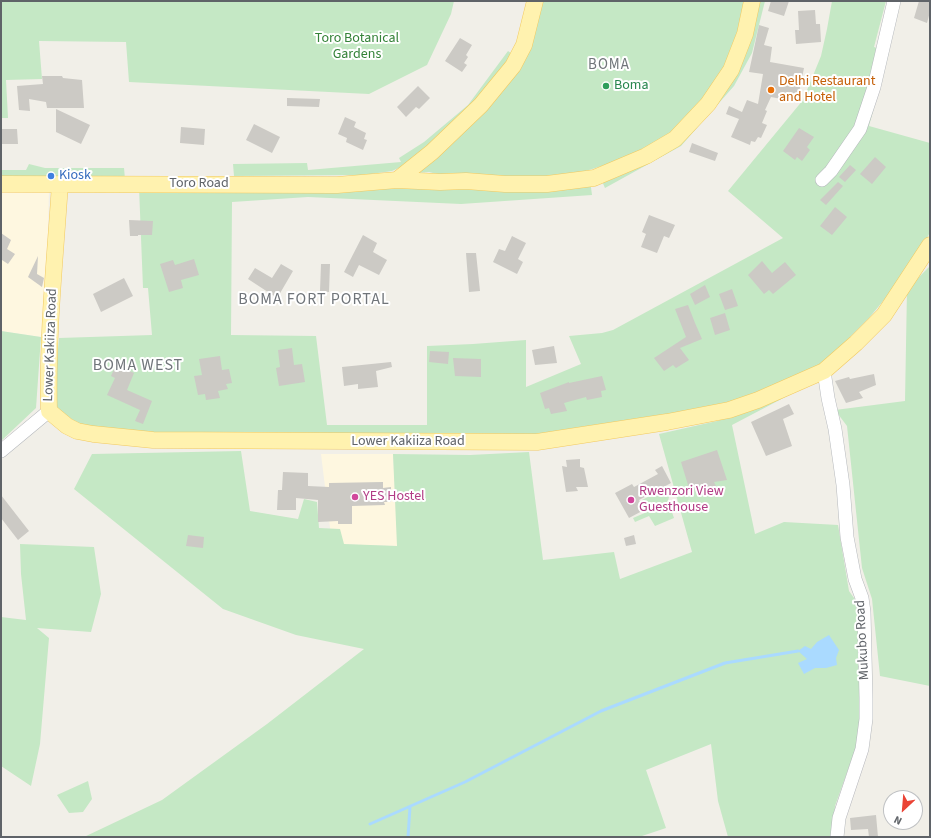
<!DOCTYPE html>
<style>
body{margin:0}
#map{position:relative;width:931px;height:838px;overflow:hidden;background:#f1efe8;font-family:"Source Sans 3",sans-serif}
canvas{display:block}
.frame{position:absolute;inset:0;border:2px solid #5f6368;pointer-events:none}
.north{position:absolute;left:883px;top:790px;width:40px;height:40px;box-sizing:border-box;background:#fff;border:1px solid #bfc1c3;border-radius:50%;rotate:206deg;font-size:11px;font-weight:700;line-height:16px;text-align:center;color:#5f6368}
.north::after{content:'';display:block;margin:auto;width:14px;height:18px;background:#ea4335;clip-path:polygon(50% 0,100% 100%,50% 72%,0 100%)}
</style>
<div id="map">
<canvas width="931" height="838"></canvas>
<div class="frame"></div>
<div class="north">N</div>
</div>
<script>
const context = document.querySelector('canvas').getContext('2d');
context.lineJoin = 'round';
function fill(path, color) { context.fillStyle = color; context.fill(path, 'evenodd'); }
function strokePath(path, color, width, dash) { context.strokeStyle = color; context.lineWidth = width; context.lineCap = dash ? 'butt' : 'round'; context.setLineDash(dash || []); context.stroke(path); }
function write(font, color, halo, rows, align = 'center') {
  context.font = font + ' "Source Sans 3",sans-serif'; context.lineWidth = 4; context.setLineDash([]); context.textBaseline = 'middle'; context.strokeStyle = halo; context.fillStyle = color; for (const [text, x, y, turn = 0] of rows) {
    context.save(); context.translate(x, y); context.rotate((+turn || 0) * Math.PI / 180); context.textAlign = isNaN(turn) ? turn : align; if (halo) context.strokeText(text, 0, 0); context.fillText(text, 0, 0); context.restore();
  }
}
const commercial = new Path2D(`
 M49,189L46,314L41,337L1,331V190Z
 M321,454H393L398,546L332,544Z`);
const green = new Path2D(`
 M1,1H454L451,14L427,65L369,94L129,82L126,42L39,41L42,79L6,80L8,118H1Z
 M534,1H749L728,71L673,135L646,152L551,182L461,180L429,172L406,174L513,66Z
 M756,1H765L752,53L734,86L681,146L605,188L601,179L644,161L710,106Z
 M832,1H886L874,47L889,52L869,126L930,143V232L922,249L908,271L869,318L822,365L753,398L677,418L525,438L155,437L82,427L57,408L54,393L59,338L152,335L148,288H143L139,187L590,180L592,195L461,204L308,197L232,202L231,335L316,336L327,425H427V346L473,344L526,340V387L581,364L569,336L602,333L613,330L783,238L728,191L803,100L821,56L827,29Z
 M508,51L515,56L477,104L403,166L392,171L364,175L234,176L233,164L307,163L308,170L401,162L399,158L424,142L468,105Z
 M29,164L45,168H124L125,179H1V170H26Z
 M930,266V686L880,676L872,599L862,568L847,426L835,410L905,401L907,289Z
 M1,331L41,337L36,408L1,441Z
 M810,384L732,425L755,534L784,522L838,525L849,591L859,605L860,736L835,806L833,837H728L718,801L711,744L646,770L666,828L639,837H84L162,800L267,724L364,649L296,635L223,609L74,489L92,454L241,451L250,511L298,519L304,499L317,502L319,528L340,529L344,544L397,546L393,454L470,455L529,452L543,560L614,552L620,579L692,552L659,434L717,421L732,416Z
 M669,486L670,493L668,501L674,518L655,526L649,516L635,522L633,518L647,512L642,500Z
 M20,544L94,547L101,594L91,632L37,628L49,638L40,744L31,786L1,766V617L26,620L21,574Z
 M88,781L92,799L83,812L69,813L57,795Z`);
const water = new Path2D(`
 M829,635L839,650L836,658L837,665L826,668H815L804,674L798,663L807,659L798,651L805,646L811,649L817,642Z`);
const stream = new Path2D(`
 M370,824L465,782L601,711L725,663L798,651
 M408,837L410,807`);
const building = new Path2D(`
 M771,1H789L784,16L768,11Z
 M919,1H930V12L927,23L914,18Z
 M815,10L816,24H820L821,42L796,44L795,30H799L798,11Z
 M759,25L769,28L764,45L772,47L770,62L804,68L797,102L771,97L765,110L767,111L762,123L767,125L761,138L758,137L755,142L751,141L750,145L731,137L739,119L726,114L729,106L742,112L747,100L758,104L763,74L749,72Z
 M460,38L472,45L466,55L468,57L464,63L467,65L462,72L445,61Z
 M42,76H62L63,78L82,80L84,108H47L46,102L29,99L30,111L19,110L17,86L43,84Z
 M418,86L430,98L419,109L416,107L406,117L397,107Z
 M287,98L320,99L319,107L287,106Z
 M56,109L90,125L81,144L56,132Z
 M345,117L356,122L354,127L366,133L364,139L367,140L363,150L346,142L347,138L338,134Z
 M254,124L280,137L272,153L246,140Z
 M181,127L205,129L204,145L180,143Z
 M799,128L814,137L807,147L810,150L802,161L797,157L795,160L783,151Z
 M1,129H17L18,144H1Z
 M692,143L718,153L715,161L689,152Z
 M875,157L886,167L872,184L860,174Z
 M850,165L856,170L845,182L839,177Z
 M838,182L843,186L826,205L820,200Z
 M835,207L847,217L832,235L820,226Z
 M649,215L675,225L669,238L664,236L657,253L641,247L646,234L642,232Z
 M129,220L153,221L152,235H138V236H130Z
 M1,233L11,240L7,249L15,254L8,264L2,260L1,261Z
 M363,235L377,243L373,252L387,260L379,275L359,265L353,277L344,272Z
 M512,236L526,243L518,259L523,262L517,274L493,262L499,249L505,251Z
 M466,253H476L480,291L469,292Z
 M38,256L37,274L44,278L42,287L28,277Z
 M194,259L199,275L181,280L183,288L169,292L160,264L173,260L175,265Z
 M762,261L772,273L785,262L796,275L773,294L769,290L764,294L748,275Z
 M281,264L293,271L279,295L274,296L248,279L255,268L272,278Z
 M321,264H330L329,292L320,291Z
 M124,278L133,296L101,312L93,294Z
 M705,285L710,297L695,305L690,294Z
 M732,289L738,306L725,310L719,294Z
 M688,305L695,323L702,339L680,348L689,360L676,368L673,365L664,371L654,358L686,337L675,309Z
 M725,313L730,330L715,335L710,318Z
 M554,346L557,363L535,365L532,350Z
 M292,348L294,365L302,364L305,382L279,386L276,368L280,367L278,350Z
 M430,351L449,352L448,364L429,362Z
 M220,356L222,370L229,369L232,383L226,384L228,389L218,391L220,398L206,400L205,394L198,395L194,376L202,375L199,359Z
 M453,358L481,359V377L455,376Z
 M391,362L392,367L376,371L378,387L358,389V384L344,386L342,367Z
 M116,365L134,373L127,390L152,401L143,424L135,421L140,410L107,395L115,378L111,376Z
 M874,374L876,385L859,392L863,398L846,403L835,381L849,377L850,379Z
 M602,376L606,390L601,391L602,397L587,400L586,397L564,403L567,411L551,414L549,408L545,409L540,393L569,382V383Z
 M789,404L794,414L783,419L792,446L766,456L751,422Z
 M717,450L727,480L714,482L718,490L704,494L702,487L681,493L688,485L681,462Z
 M580,459V467L584,468L588,487H576L578,491L566,492L562,466L567,467L566,460Z
 M662,466L671,483L639,500L644,510L629,518L615,493L632,484L634,487L658,474L655,470Z
 M283,472L308,473V486L329,487V483L383,482V488L391,487V502H384L385,505L352,506V524H338V521L318,522V500L296,498V510H277L278,490H282Z
 M1,495L29,531L18,540L1,518Z
 M188,535L204,537L203,548L186,546Z
 M634,535L636,544L626,546L624,538Z
 M876,815L878,837H869L868,829L851,830L850,818Z`);
const minor = new Path2D(`
 M822,180L831,171L860,129L874,87L894,1
 M824,371L828,398L835,429L843,485L847,537L855,579L862,598L864,612L866,698V719L862,749L839,818L837,837
 M1,451L49,411`);
const major = new Path2D(`
 M397,180L432,152L481,105L513,66L524,45L535,1
 M1,184L337,185L397,180L440,182L466,181L505,184H547L594,178L646,156L675,139L708,104L731,70L745,34L752,1
 M60,184C55,260 47,335 49,411L67,426L77,431L93,434L153,440L537,442L667,422L729,410L758,400L824,371L856,343L884,315L930,245`);
const markers = [
 [606,86,4,"#2e9e5b"],
 [771,90,4,"#e8710a"],
 [51,176,4,"#3f7fe0"],
 [355,497,4,"#d1479c"],
 [631,500,4,"#d1479c"]
];
const parkNames = [
 ["Toro Botanical",357,39],
 ["Gardens",357,55]
];
const foodNames = [
 ["Delhi Restaurant",779,82],
 ["and Hotel",779,98]
];
const leisureNames = [
 ["Boma",614,86]
];
const shopNames = [
 ["Kiosk",59,176]
];
const streetNames = [
 ["Toro Road",199,184],
 ["Lower Kakiiza Road",51,345,-88],
 ["Lower Kakiiza Road",408,442],
 ["Mukubo Road",863,640,-93]
];
const hotelNames = [
 ["Rwenzori View",639,492],
 ["Guesthouse",639,508],
 ["YES Hostel",363,497]
];
const neighbourhoodNames = [
 ["BOMA",609,66]
];
const quarterNames = [
 ["BOMA FORT PORTAL",314,300],
 ["BOMA WEST",138,366]
];
fill(commercial, '#fef7e0');
fill(green, '#c5e8c5');
fill(water, '#aadaff');
strokePath(stream, '#aadaff', 3);
fill(building, '#cccac5');
strokePath(minor, '#b5b8bc', 14);
strokePath(major, '#f2c960', 17);
strokePath(minor, '#fff', 13);
strokePath(major, '#fff2af', 16);
for (const [x, y, r, color] of markers) { const dot = new Path2D(); dot.arc(x, y, r, 0, 2 * Math.PI); context.fillStyle = color; context.fill(dot); strokePath(dot, '#fff', 1.5); }
write('14px', '#348238', '#fff', parkNames);
write('14px', '#c56008', '#fff', foodNames, 'left');
write('14px', '#27864d', '#fff', leisureNames, 'left');
write('14px', '#366cbe', '#fff', shopNames, 'left');
write('14px', '#5f6368', '#fff', streetNames);
write('14px', '#b23c85', '#fff', hotelNames, 'left');
context.letterSpacing = '1px';
write('15px', '#70757a', '#fff', neighbourhoodNames);
context.letterSpacing = '0px';
context.letterSpacing = '1px';
write('16px', '#70757a', '#fff', quarterNames);
context.letterSpacing = '0px';
</script>
